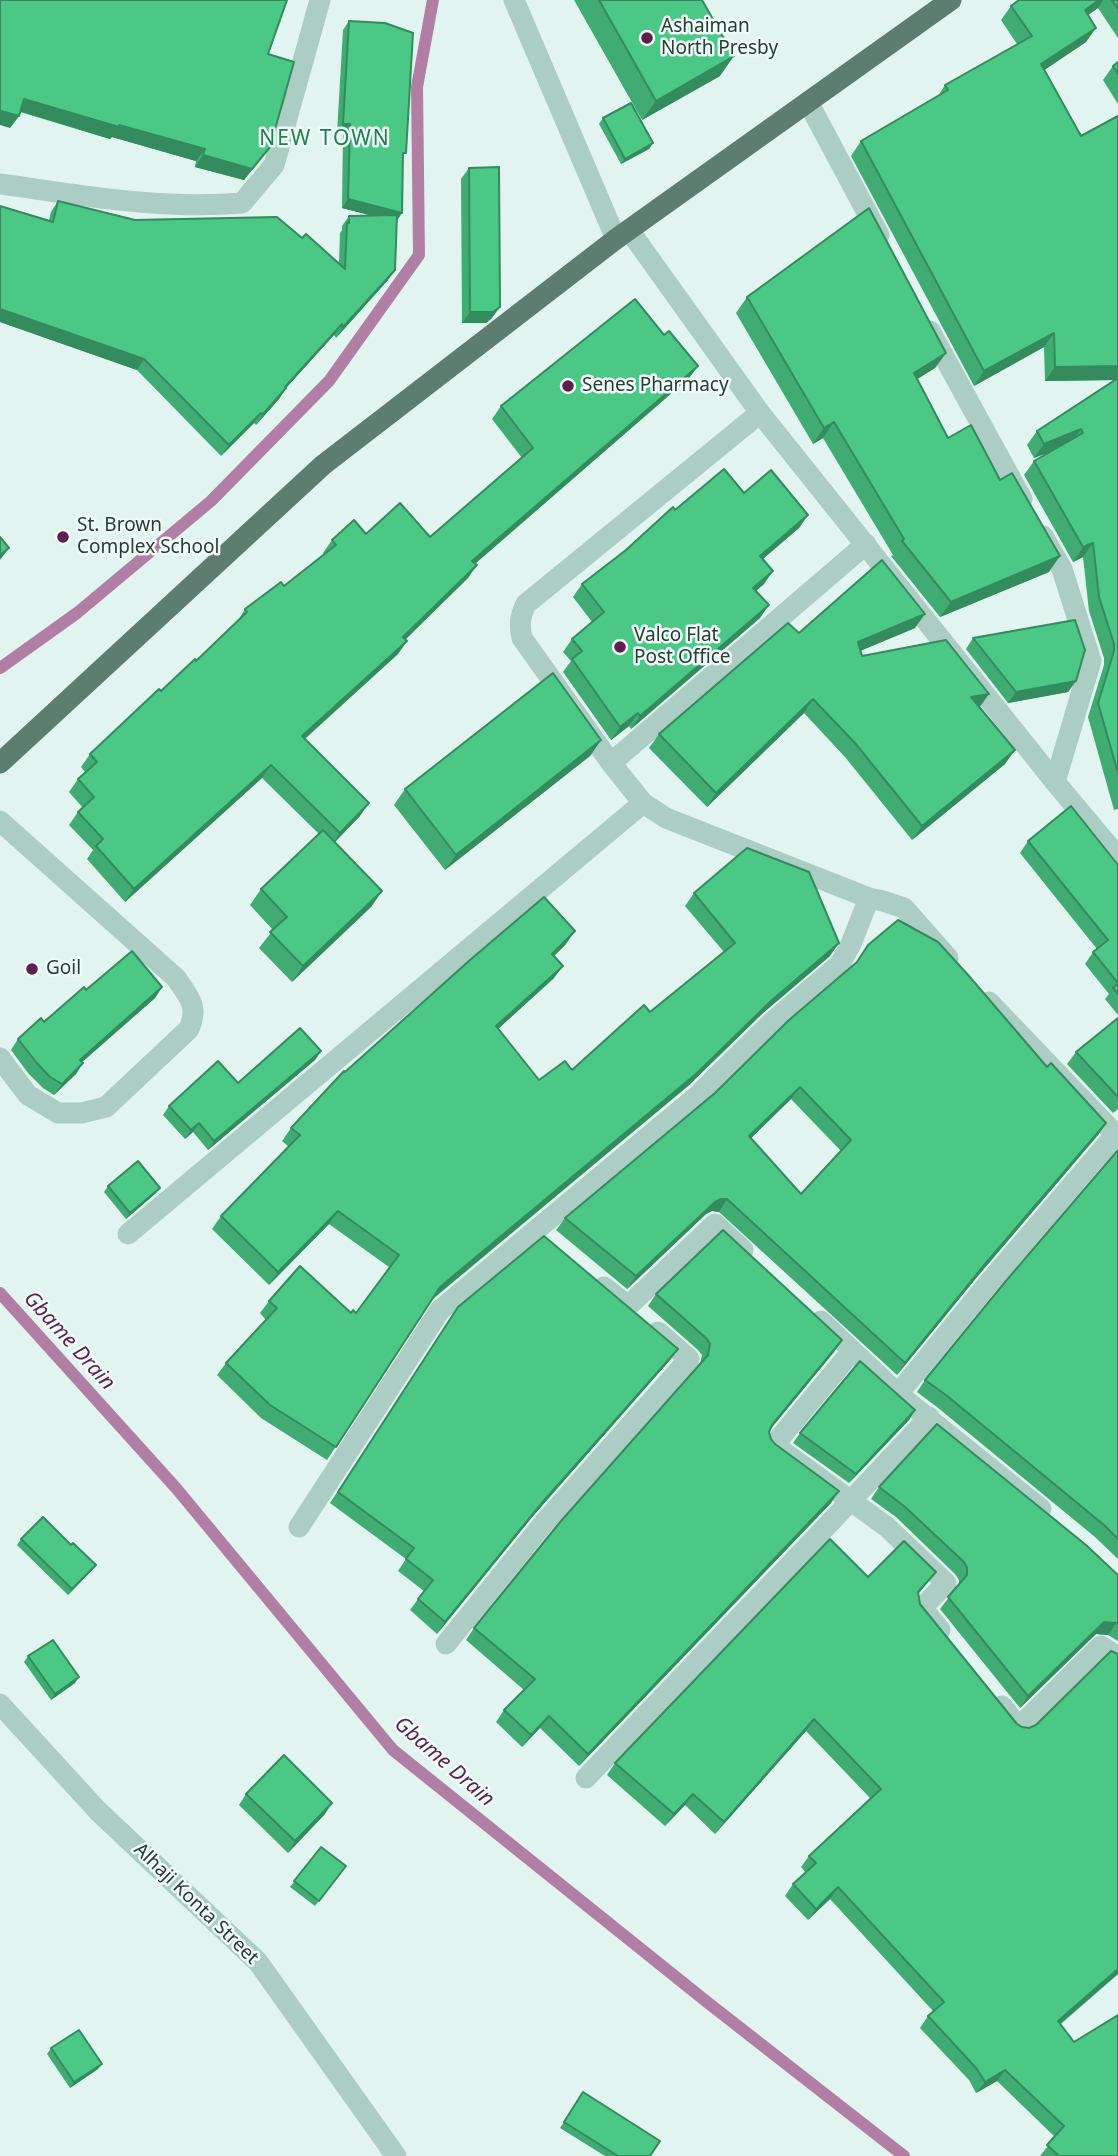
<!DOCTYPE html>
<style>
body{margin:0}
canvas{display:block;background:#e1f4ef}
</style>
<canvas width="1118" height="2156"></canvas>
<script>
const context = document.querySelector('canvas').getContext('2d');
context.lineJoin = 'round';
function strokePath(path, color, width, dash) { context.strokeStyle = color; context.lineWidth = width; context.lineCap = dash ? 'butt' : 'round'; context.setLineDash(dash || []); context.stroke(path); }
function fill(path, color) { context.fillStyle = color; context.fill(path, 'evenodd'); }
function write(font, color, halo, rows, align = 'center') {
  context.font = font + ' "Noto Sans",sans-serif'; context.lineWidth = 5; context.setLineDash([]); context.textBaseline = 'middle'; context.strokeStyle = halo; context.fillStyle = color; for (const [text, x, y, turn = 0] of rows) {
    context.save(); context.translate(x, y); context.rotate((+turn || 0) * Math.PI / 180); context.textAlign = isNaN(turn) ? turn : align; if (halo) context.strokeText(text, 0, 0); context.fillText(text, 0, 0); context.restore();
  }
}
const stream = new Path2D(`
 M0,668L77,613L211,501L329,381L419,255L417,87L433,0
 M0,1293L176,1488L393,1750L707,2002L904,2156`);
const minor = new Path2D(`
 M514,0L616,239
 M808,102L879,235
 M0,184C80,195 161,210 242,203L274,165L320,0
 M629,230L760,413L1055,782L1118,857
 M930,331L1022,499
 M760,413L526,604C520,616 519,625 522,638L611,763L643,803L666,818L869,898L883,901L904,908L948,958
 M1043,536L1062,569L1091,661L1055,782
 M611,763L866,544
 M0,821L176,978C189,997 199,1006 189,1029L106,1107L81,1113H58L28,1095L0,1058
 M989,1002L1118,1137
 M128,1234L643,803
 M604,1287L628,1306L715,1224L743,1250
 M821,1321L898,1394L1041,1509
 M852,1351L774,1445L887,1527L946,1583L922,1608L940,1630
 M898,1394L987,1285L1115,1135
 M299,1527L440,1310L697,1096L772,1022L840,964L851,944L869,898
 M446,1644L543,1524L689,1359L658,1332
 M0,1704L98,1811L258,1962L396,2156
 M1002,1706L1019,1727L1101,1646L1118,1657
 M586,1778C700,1657 817,1539 929,1417`);
const major = new Path2D(`
 M0,763L323,465L616,239L951,0`);
const wall = new Path2D(`
 M0,0L268,54L270,147L244,180L195,167L196,161L112,137L110,139L20,112L19,116L10,128Z
 M574,0H702L720,76L642,120Z
 M1019,0H1118V38L1098,8L1088,15L1086,42L1044,70L1081,136L1118,116V809L1114,810L1088,717L1104,665V658L1089,611L1083,557L1073,562L1024,475L1034,461L1052,451L1034,458L1027,445L1037,431L1114,380L1045,381L1044,347L974,386L851,156L861,141L938,96L945,85L1017,44L1001,20L1011,6Z
 M349,21L403,157L402,213L397,220L388,280L336,338L334,335L286,388L279,399L256,425L254,423L221,456L137,370L0,322V206L49,220L51,212L58,201L135,220L302,238L339,263L340,233L342,230V226L349,216L370,215L342,208L343,133H337L343,30Z
 M1118,62V104L1103,80L1113,66Z
 M603,118L653,143L649,149L621,164L599,124Z
 M469,168L492,318L486,323H462L461,179Z
 M747,297L946,353L935,368L917,379L948,438L1049,572L940,617L891,556L893,555L823,438L813,444L736,313Z
 M664,335L698,366L689,378L475,564L468,578L405,639L407,641L398,654L305,739L360,816L335,842L382,891L371,907L292,982L259,948L273,930L250,905L261,889L319,834L262,778L125,902L87,859L93,850L69,825L78,812L83,808L69,792L78,779L85,772L81,767L90,754L196,661L237,622L245,609L284,586L324,555L323,553L332,540L366,534L430,537L522,458L492,419L501,406Z
 M744,493L808,515L799,528L763,559L764,584L756,591L760,618L631,729L629,726L611,740L563,672L571,661L563,652L572,639L592,622L573,597L582,584L626,550L675,510Z
 M915,628L860,651L862,656L980,707L1005,764L912,840L845,757L804,713L707,807L649,748L659,734L799,633Z
 M973,638L1076,681L1068,692L1008,703L966,649Z
 M601,740L590,756L445,870L394,805L405,789Z
 M1028,841L1118,865V1015L1105,999L1109,994L1085,964L1093,952L1097,949L1020,853Z
 M694,893L830,956L763,1013L688,1086L433,1299L327,1460L261,1418L217,1375L226,1363L266,1320L260,1313L269,1301L356,1313L389,1267L329,1224L269,1285L212,1229L221,1216L289,1147L282,1141L291,1128L345,1072L566,944L554,956V978L498,1029L539,1080L572,1070L650,1012L724,952L685,906Z
 M868,945L1047,1067L1106,1123L1098,1135L977,1277L897,1375L719,1212L712,1211L706,1214L627,1289L556,1230L565,1218L715,1093L855,964ZM791,1099L841,1151L801,1194L751,1138Z
 M162,987L155,998L82,1062L76,1074L54,1095L43,1088L28,1073L11,1050L18,1039L86,990Z
 M1118,1018V1109L1113,1113L1067,1064L1076,1052Z
 M321,1051L315,1060L208,1150L193,1132L185,1139L163,1115L169,1106L238,1083Z
 M1118,1150V1559L1095,1537L937,1407L917,1392L925,1380Z
 M108,1186L156,1193L126,1219L104,1192Z
 M656,1294L834,1352L771,1428L769,1432L771,1439L831,1503L579,1766L540,1728L522,1747L496,1722L504,1710L524,1690L466,1640L474,1628L700,1364L702,1355L698,1350L648,1306Z
 M450,1319L678,1349L670,1360L533,1516L437,1634L410,1610L424,1591L398,1571L406,1559L330,1503Z
 M915,1410L909,1420L849,1483L793,1443L800,1433Z
 M879,1487L1118,1575V1641L1108,1635L1096,1634L1020,1708L940,1609L959,1584V1580L955,1574L896,1517L871,1499Z
 M21,1539L92,1570L68,1595L17,1545Z
 M868,1577L927,1583L918,1594L920,1604L1017,1724L1022,1727L1029,1728L1036,1725L1118,1654V1974L1061,2024L1118,2156H1040L1055,2137L997,2081L976,2093L969,2080L920,2028L928,2016L933,2011L830,1899L808,1920L785,1896L793,1884L806,1873L801,1867L809,1856L870,1798L806,1731L715,1834L685,1805L665,1826L607,1775L615,1763Z
 M28,1656L75,1683L51,1700L24,1662Z
 M246,1794L325,1814L288,1853L239,1805Z
 M321,1847L346,1866L315,1906L290,1887Z
 M51,2048L98,2069L70,2088L47,2054Z
 M583,2092L650,2156H605L560,2128Z`);
const shadedWall = new Path2D(`
 M1099,0H1103L1098,8L1075,24L1085,10Z
 M1096,28L1086,42L1031,79L1041,64Z
 M734,56L720,76L642,120L656,101Z
 M24,99L205,149L196,161L112,137L110,139L16,110Z
 M1,111L19,116L10,128L0,125Z
 M343,124H350L343,133H337Z
 M653,143L649,149L621,164L625,159Z
 M270,147L244,180L195,167L203,155Z
 M348,199L402,213L396,222L342,208Z
 M395,270L388,280L336,338L343,327Z
 M500,307L492,318L486,323H462L470,312Z
 M0,309L144,359L137,370L0,322Z
 M342,324L334,335L277,398L285,387Z
 M1054,333L1044,347L974,386L984,371Z
 M946,353L935,368L903,388L914,373Z
 M698,366L689,378L463,574L472,561Z
 M1118,366V380L1045,381L1055,367Z
 M286,388L279,399L256,425L263,414Z
 M261,413L254,423L221,456L229,445Z
 M834,422L823,438L813,444L824,428Z
 M1081,429L1071,444L1034,458L1044,444Z
 M808,515L799,528L751,569L760,556Z
 M1093,543L1083,557L1073,562L1083,547Z
 M9,548L0,560V555Z
 M1060,556L1049,572L940,617L951,602Z
 M477,565L468,578L395,650L403,637Z
 M773,571L764,584L744,601L753,588Z
 M769,605L760,618L631,729L640,716Z
 M925,614L915,628L848,656L858,642Z
 M407,641L398,654L293,749L302,736Z
 M1076,681L1068,692L1008,703L1016,692Z
 M989,694L979,708L971,697Z
 M813,699L804,713L707,807L716,793Z
 M638,713L629,726L611,740L620,727Z
 M601,740L590,756L445,870L456,855Z
 M1015,750L1005,764L912,840L922,826Z
 M271,765L262,778L125,902L134,889Z
 M369,803L360,816L331,846L340,833Z
 M382,891L371,907L292,982L303,966Z
 M575,931L566,944L543,967L552,954Z
 M839,943L830,956L763,1013L688,1086L431,1300L440,1287Z
 M563,966L554,978L487,1039L496,1026Z
 M162,987L155,998L72,1071L80,1060Z
 M321,1051L315,1060L208,1150L214,1141Z
 M83,1063L76,1074L54,1095L62,1084Z
 M800,1087L791,1099L741,1148L749,1136Z
 M199,1123L193,1132L185,1139L191,1130Z
 M1106,1123L1098,1135L977,1277L897,1375L905,1363L985,1264Z
 M160,1188L156,1193L126,1219L130,1213Z
 M721,1199H727L719,1212L712,1211L706,1214L627,1289L636,1276L715,1202Z
 M338,1211L329,1224L269,1285L278,1272Z
 M842,1340L834,1352L764,1437L772,1425Z
 M678,1349L670,1360L533,1516L437,1634L445,1622L541,1504Z
 M915,1410L909,1420L849,1483L856,1474Z
 M839,1491L831,1503L579,1766L588,1754Z
 M96,1565L92,1570L68,1595L72,1589Z
 M936,1572L927,1583L910,1604L918,1592Z
 M1104,1622L1116,1623L1108,1635L1096,1634L1020,1708L1028,1696Z
 M79,1677L75,1683L51,1700L55,1694Z
 M549,1716L540,1728L522,1747L531,1735Z
 M814,1719L806,1731L715,1834L724,1822Z
 M693,1794L685,1805L665,1826L674,1814Z
 M332,1803L325,1814L288,1853L295,1841Z
 M838,1887L830,1899L808,1920L816,1909Z
 M1118,1969V1974L1050,2032L1058,2021Z
 M102,2064L98,2069L70,2088L74,2082Z
 M1005,2070L997,2081L976,2093L985,2082Z`);
const building = new Path2D(`
 M0,0H287L268,54L294,62L270,147L252,169L203,155L205,149L119,125V127L24,99L19,116L1,111L0,124Z
 M599,0H702L734,56L656,101Z
 M1019,0H1099L1085,10L1096,28L1041,64L1081,136L1118,116V366L1055,367L1054,333L984,371L861,141L948,90L945,85L1032,36L1011,6Z
 M1112,0H1118V9Z
 M349,21L385,23L413,33L406,153H403L402,213L348,199L350,124H343Z
 M1118,62V74L1113,66Z
 M631,103L653,143L625,159L603,118Z
 M499,167L500,307L493,312H470L469,168Z
 M58,201L135,220L277,217L302,238L306,234L345,269L347,223H349V216L397,215L395,270L343,327L342,324L285,387L286,388L263,414L261,413L229,445L144,359L0,309V206L53,222Z
 M869,208L946,353L914,373L948,438L971,425L1000,480L1012,473L1060,556L951,602L902,541L904,539L834,422L824,428L747,297Z
 M635,299L664,335L669,331L698,366L472,561L477,565L403,637L407,641L302,736L369,803L340,833L271,765L134,889L96,846L103,839L78,812L94,797L78,779L97,762L90,754L159,689L161,691L195,659L196,661L247,612L245,609L281,582L284,586L336,545L332,540L354,520L366,534L400,503L430,537L533,448L501,406Z
 M1118,378V773L1098,703L1114,651V644L1099,597L1093,543L1083,547L1034,461L1083,433L1081,429L1044,444L1037,431Z
 M724,469L744,493L771,470L808,515L760,556L773,571L753,588L769,605L640,716L638,713L620,727L572,659L582,651L572,639L604,612L582,584L626,550L673,507L675,510Z
 M0,537L9,548L0,555Z
 M882,560L925,614L858,642L862,656L946,640L989,694L971,697L1015,750L922,826L855,743L813,699L716,793L659,734L788,623L799,633Z
 M1075,620L1085,650L1076,681L1016,692L973,638Z
 M553,673L601,740L456,855L405,789Z
 M1071,806L1118,865V994L1113,988L1118,983L1093,952L1108,940L1028,841Z
 M323,830L382,891L303,966L270,932L287,917L261,889Z
 M747,848L809,872L839,943L772,1000L697,1073L440,1287L336,1447L270,1405L226,1363L277,1308L269,1301L300,1266L351,1313L353,1310L356,1313L399,1255L338,1211L278,1272L221,1216L300,1135L291,1128L344,1071L345,1072L470,960L544,897L575,931L552,954L563,966L496,1026L539,1080L565,1061L572,1070L644,1005L650,1012L735,943L694,893Z
 M898,920L938,942L969,976L1047,1067L1051,1063L1106,1123L985,1264L905,1363L727,1199H721L715,1202L636,1276L565,1218L715,1093L789,1020L857,962L868,945ZM800,1087L851,1140L801,1194L749,1136Z
 M132,951L162,987L80,1060L83,1063L62,1084L50,1077L36,1062L18,1039L41,1018L44,1022L84,987L86,990Z
 M1118,1018V1097L1076,1052Z
 M300,1028L321,1051L214,1141L199,1123L191,1130L169,1106L218,1061L238,1083Z
 M1118,1150V1539L1104,1525L946,1395L925,1380L1005,1282Z
 M138,1161L160,1188L130,1213L108,1186Z
 M723,1230L842,1340L772,1425L769,1432L771,1439L775,1444L839,1491L588,1754L549,1716L531,1735L504,1710L535,1679L474,1628L561,1521L708,1355L710,1344L706,1338L656,1294Z
 M544,1236L678,1349L541,1504L445,1622L418,1599L433,1580L406,1559L414,1548L338,1492L458,1307Z
 M860,1361L915,1410L856,1474L800,1433Z
 M937,1424L1086,1545L1118,1575V1624L1116,1623L1104,1622L1028,1696L948,1597L967,1575V1568L964,1562L904,1506L879,1487Z
 M43,1517L71,1545L73,1543L96,1565L72,1589L21,1539Z
 M830,1539L868,1577L904,1541L936,1572L918,1592L920,1604L1017,1724L1022,1727L1029,1728L1036,1725L1111,1651L1118,1654V1969L1058,2021L1074,2042L1118,2015V2156H1059L1047,2145L1064,2126L1005,2070L985,2082L977,2069L928,2016L944,2002L838,1887L816,1909L793,1884L816,1863L809,1856L881,1789L814,1719L724,1822L693,1794L674,1814L615,1763Z
 M53,1640L79,1677L55,1694L28,1656Z
 M284,1755L332,1803L295,1841L246,1794Z
 M321,1847L346,1866L319,1901L294,1881Z
 M79,2030L102,2064L74,2082L51,2048Z
 M583,2092L660,2141L650,2156H618L564,2122Z`);
const markers = [
 [647,38,7,"#5e1f4b"],
 [568,386,7,"#5e1f4b"],
 [63,537,7,"#5e1f4b"],
 [620,647,7,"#5e1f4b"],
 [32,969,7,"#5e1f4b"]
];
const poiNames = [
 ["Ashaiman",661,27],
 ["North Presby",661,49],
 ["Senes Pharmacy",582,386],
 ["St. Brown",77,526],
 ["Complex School",77,548],
 ["Valco Flat",634,636],
 ["Post Office",634,658],
 ["Goil",46,969]
];
const streetNames = [
 ["Alhaji Konta Street",196,1904,44]
];
const neighbourhoodNames = [
 ["NEW TOWN",325,139]
];
const waterNames = [
 ["Gbame Drain",69,1341,48],
 ["Gbame Drain",444,1762,41]
];
strokePath(stream, '#b27fa4', 12);
strokePath(minor, '#accdc3', 21);
strokePath(major, '#5c7d6f', 21);
fill(wall, '#40ab73');
fill(shadedWall, '#348b5e');
fill(building, '#4bc786');
strokePath(building, '#348b5e', 2);
for (const [x, y, r, color] of markers) { const dot = new Path2D(); dot.arc(x, y, r, 0, 2 * Math.PI); context.fillStyle = color; context.fill(dot); strokePath(dot, '#eefbf8', 2.5); }
write('19px', '#2b3b34', '#eefbf8', poiNames, 'left');
write('19px', '#2b3b34', '#eefbf8', streetNames);
context.letterSpacing = '2px';
write('21px', '#207f4d', '#eefbf8', neighbourhoodNames);
context.letterSpacing = '0px';
write('italic 21px', '#5e1f4b', '#eefbf8', waterNames);
</script>
